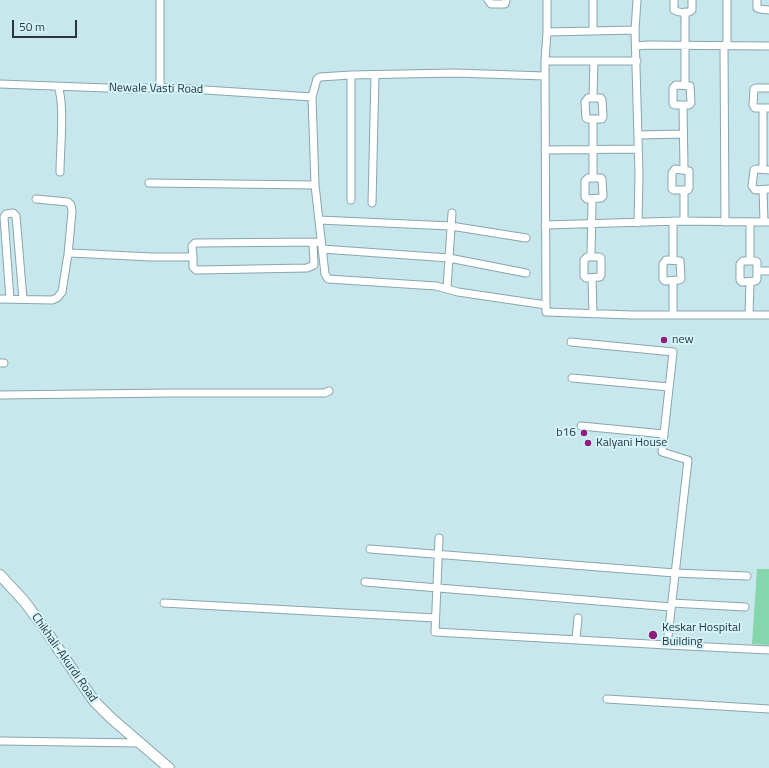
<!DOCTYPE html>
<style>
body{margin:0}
#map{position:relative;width:769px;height:768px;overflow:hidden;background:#c7e7ed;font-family:"Titillium Web",sans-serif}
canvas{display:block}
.scale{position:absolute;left:12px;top:20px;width:65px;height:18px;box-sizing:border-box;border:2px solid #2a3739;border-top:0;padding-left:5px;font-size:12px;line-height:14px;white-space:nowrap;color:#2a3739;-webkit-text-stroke:3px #d4f4fb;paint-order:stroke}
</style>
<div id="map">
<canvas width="769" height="768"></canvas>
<div class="scale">50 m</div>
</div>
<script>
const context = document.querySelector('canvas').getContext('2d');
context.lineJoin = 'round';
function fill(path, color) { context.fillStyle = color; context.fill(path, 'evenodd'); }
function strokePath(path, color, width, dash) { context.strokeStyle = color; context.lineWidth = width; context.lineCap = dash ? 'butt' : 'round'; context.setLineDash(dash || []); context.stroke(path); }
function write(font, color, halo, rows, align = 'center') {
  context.font = font + ' "Titillium Web",sans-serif'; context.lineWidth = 4; context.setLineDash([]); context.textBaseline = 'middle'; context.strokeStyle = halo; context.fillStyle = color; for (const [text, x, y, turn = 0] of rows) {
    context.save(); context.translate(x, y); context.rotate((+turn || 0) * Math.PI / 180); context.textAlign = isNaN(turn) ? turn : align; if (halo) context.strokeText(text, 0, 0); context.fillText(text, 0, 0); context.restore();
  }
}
const green = new Path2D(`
 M757,569H769V645L752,644Z`);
const street = new Path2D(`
 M488,0L491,4H505L506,0
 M547,0V32L545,61L546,312L632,315H769
 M593,0V31
 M637,0L635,30L639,175L638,223
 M674,0V10C679,13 688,14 692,10V0
 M757,0V8L760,9L769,10
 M685,12V85
 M547,32L635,30
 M724,45L725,222
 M727,45V0
 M636,46L648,45L769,46
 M545,61H637
 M0,84L134,89L160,87L312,97
 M676,85L690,86L691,103L689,105H675L673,104V88Z
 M58,86C65,105 60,150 60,172
 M160,87V0
 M769,88H756L754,89L753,105L755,108H769
 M588,98H601L602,100L603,117L602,119H588L586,118L585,102Z
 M593,98L594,61
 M683,106L684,169
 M763,109V169
 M638,135L683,134
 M545,150L638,149
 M675,169L689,171V188L688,190H674L672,189V173Z
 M769,170L756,169L754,170L752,186L755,190L769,189
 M588,178H601L602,179L603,196L601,198L587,199L585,197V181Z
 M593,178V119
 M149,183L315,185L312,97L317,79L320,77L351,75
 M315,185L325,274L328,279L436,286L458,292L546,305
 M763,190L764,222
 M684,191V221
 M36,199L68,202L71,205L72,211L68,255
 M351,200V75L455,73L545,76
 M372,203L375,75
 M319,220L451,226L526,238
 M545,225L680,221L769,222
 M322,249L449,258L526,273
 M193,257V267L196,270H199L307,268L314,265L313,242
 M587,257H599L601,258V275L600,277L586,278L584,276V260Z
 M591,257L592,199
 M666,260L680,261L681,279L679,280L665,281L663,279V264Z
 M673,260V221
 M743,261H755L757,262V279L756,281L742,282L740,280V264Z
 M750,261V222
 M757,271H769
 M592,278L593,314
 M673,281V315
 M447,288L452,213
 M0,299L52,300L57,298L62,292L67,260L68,255L71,253L151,257H193L192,246L195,243L321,242
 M10,299L4,217L6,214L13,213L16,216L23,299
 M749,315L750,282
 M0,363H4
 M572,378L669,387
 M0,395L172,393H325L329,391
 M581,426L664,434
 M439,538L435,632L667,645L688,460L662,452L673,352L571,342
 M370,549L675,573L747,576
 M365,582L671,607
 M164,603L435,618
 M672,603L745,607
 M576,639L578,618
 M667,645L769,650
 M607,699L769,709
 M0,741L140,743`);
const secondary = new Path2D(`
 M0,575L24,601L42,625L94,701L111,718L169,768`);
const markers = [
 [664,340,4,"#901d7d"],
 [584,433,4,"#901d7d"],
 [588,443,4,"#901d7d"],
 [653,635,5,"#901d7d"]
];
const streetNames = [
 ["Newale Vasti Road",156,89,1],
 ["Chikhali-Akurdi Road",64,658,55]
];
const poiNames = [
 ["new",672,340],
 ["b16",576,433,"right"],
 ["Kalyani House",596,443],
 ["Keskar Hospital",662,628],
 ["Building",662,642]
];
fill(green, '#85d5ad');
strokePath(street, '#88a6ac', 9);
strokePath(secondary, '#88a6ac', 12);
strokePath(street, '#fff', 7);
strokePath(secondary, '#fff', 10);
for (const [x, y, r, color] of markers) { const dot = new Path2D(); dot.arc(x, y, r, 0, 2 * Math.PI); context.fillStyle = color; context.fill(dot); strokePath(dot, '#d4f4fb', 1.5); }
write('12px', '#2a3739', '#d4f4fb', streetNames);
write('12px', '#2a3739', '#d4f4fb', poiNames, 'left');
</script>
